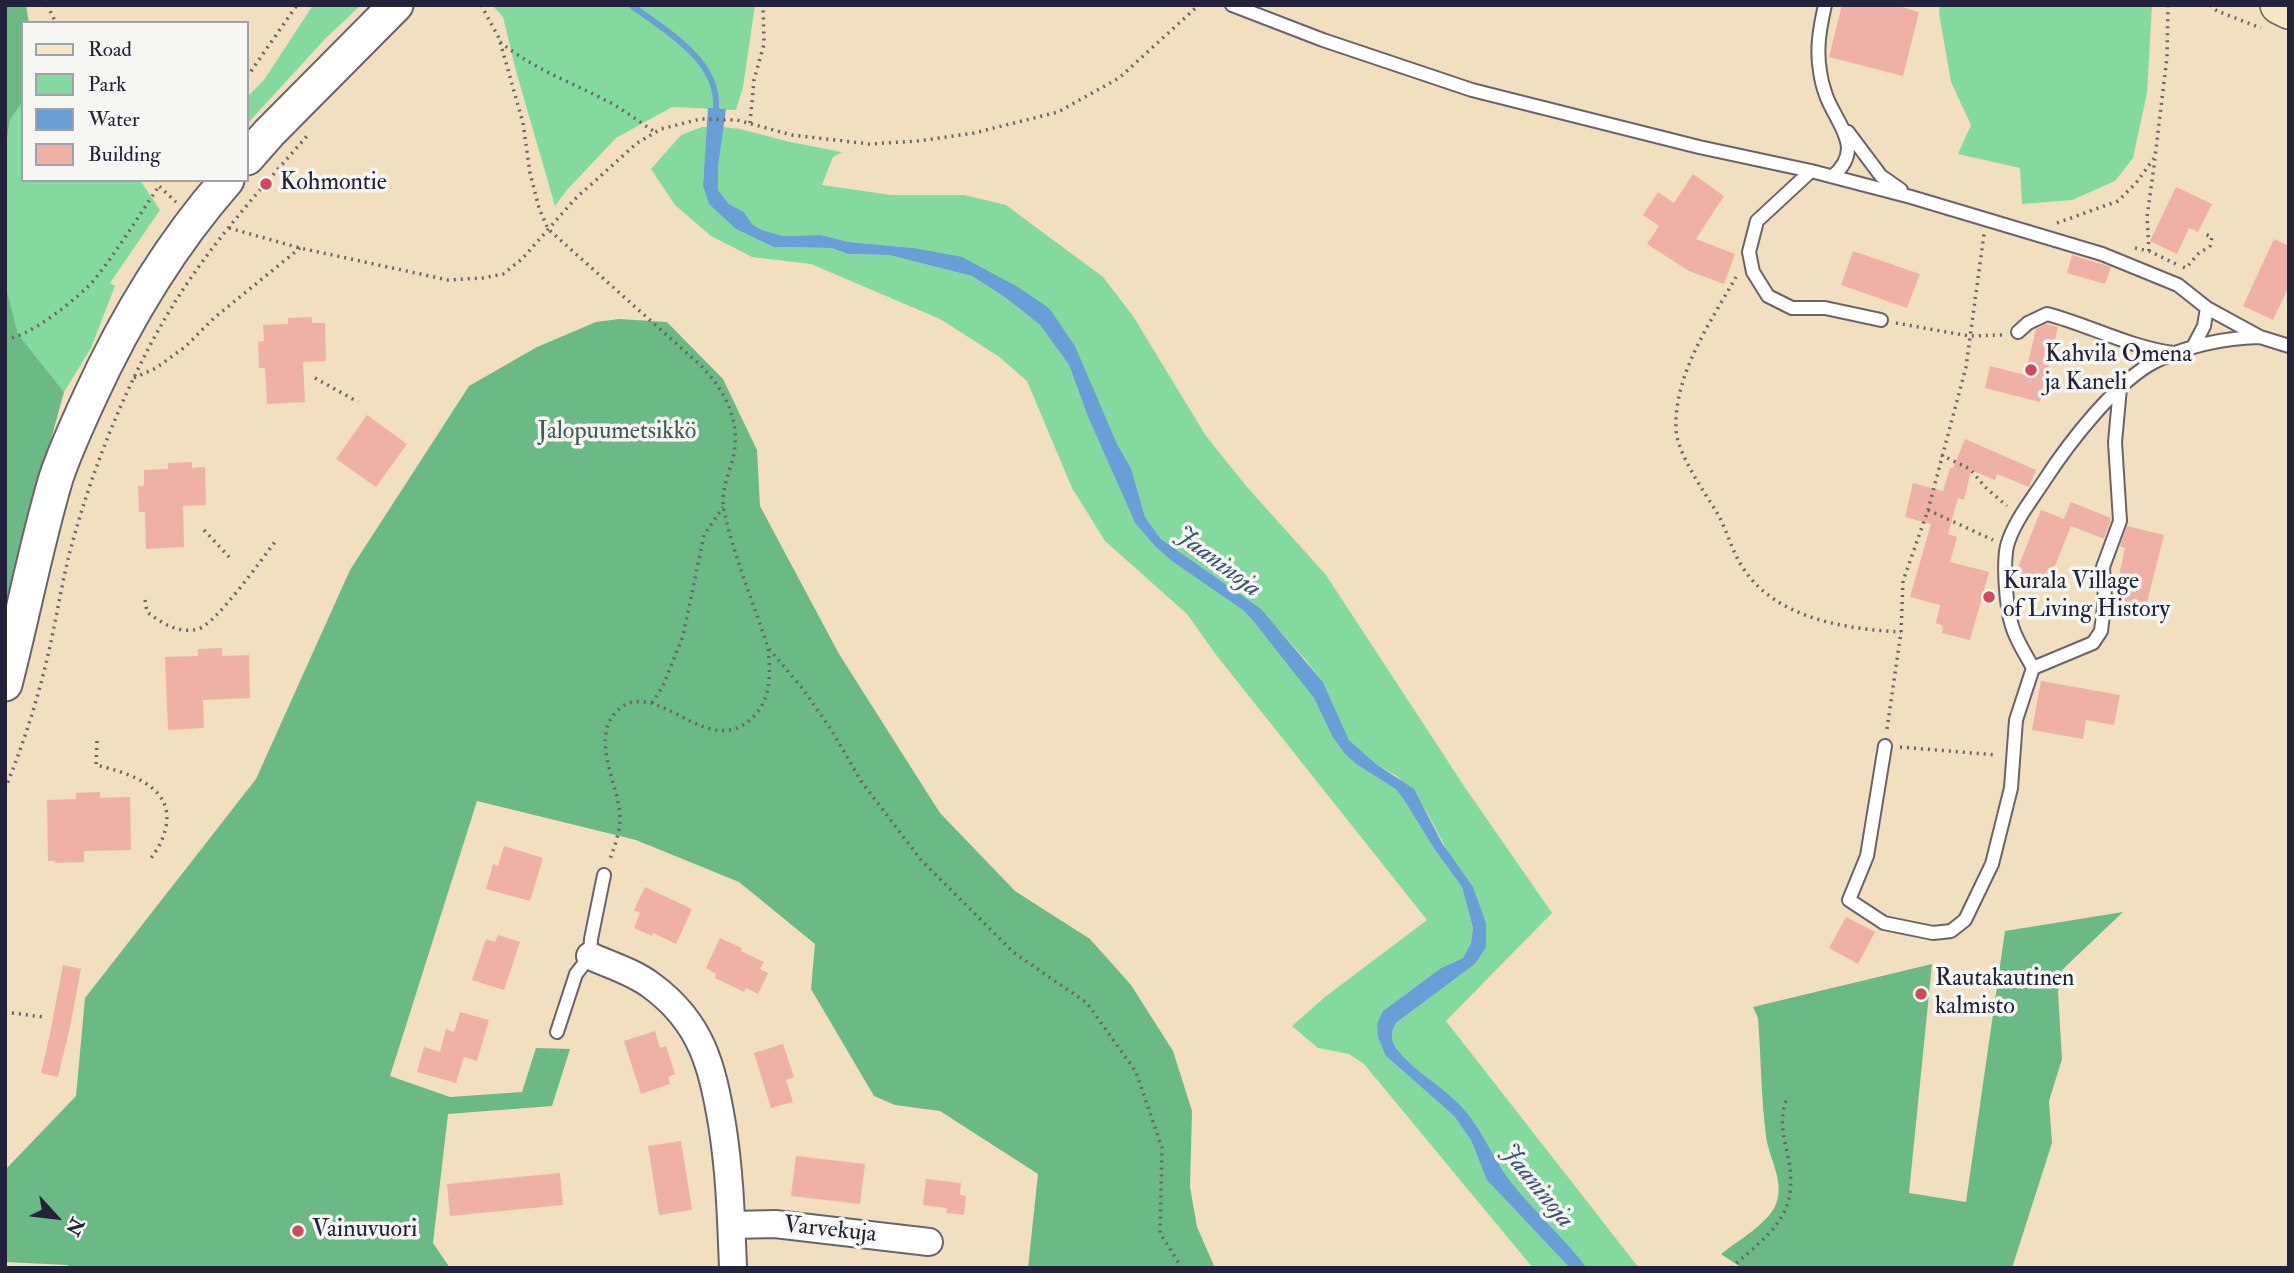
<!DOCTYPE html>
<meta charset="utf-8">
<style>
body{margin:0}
#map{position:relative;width:2294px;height:1273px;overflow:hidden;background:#f1dfc0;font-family:"IM FELL Double Pica",serif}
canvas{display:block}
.frame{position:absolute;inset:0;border:7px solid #22223b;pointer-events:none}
.legend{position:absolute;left:21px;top:21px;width:228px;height:161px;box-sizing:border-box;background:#f6f6f2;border:2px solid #a1a1a9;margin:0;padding:9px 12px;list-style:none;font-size:21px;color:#22223b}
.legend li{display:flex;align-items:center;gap:14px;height:35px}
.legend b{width:35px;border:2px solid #a1a1a9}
.north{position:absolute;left:21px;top:1182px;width:70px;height:70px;-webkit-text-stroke:5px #f6f6f2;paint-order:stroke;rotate:117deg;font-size:19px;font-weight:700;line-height:28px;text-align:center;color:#22223b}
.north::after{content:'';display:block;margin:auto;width:24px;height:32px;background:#22223b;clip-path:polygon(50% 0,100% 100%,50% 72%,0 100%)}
</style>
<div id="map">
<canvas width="2294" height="1273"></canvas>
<div class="frame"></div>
<ul class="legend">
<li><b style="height:9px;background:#f9e7c3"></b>Road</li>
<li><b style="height:19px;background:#84da9e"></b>Park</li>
<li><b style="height:19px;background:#699ed6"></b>Water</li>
<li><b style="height:19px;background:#efb0a5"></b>Building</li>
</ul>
<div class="north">N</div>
</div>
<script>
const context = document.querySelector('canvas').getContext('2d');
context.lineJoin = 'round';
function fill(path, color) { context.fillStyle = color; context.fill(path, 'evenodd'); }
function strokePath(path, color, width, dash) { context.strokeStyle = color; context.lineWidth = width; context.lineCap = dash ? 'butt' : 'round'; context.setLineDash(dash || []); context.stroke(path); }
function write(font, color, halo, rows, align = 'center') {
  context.font = font + ' "IM FELL Double Pica",serif'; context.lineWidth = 7; context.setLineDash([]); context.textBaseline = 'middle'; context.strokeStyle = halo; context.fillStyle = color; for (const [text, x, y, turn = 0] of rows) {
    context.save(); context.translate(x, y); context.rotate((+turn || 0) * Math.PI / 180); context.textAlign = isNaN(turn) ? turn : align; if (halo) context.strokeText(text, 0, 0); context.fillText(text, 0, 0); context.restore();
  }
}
const green = new Path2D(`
 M313,5H361L325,39L247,124V97L264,80Z
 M492,5H755L743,87L736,110L672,107L616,138L566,191L555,206L516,71L503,17Z
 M1940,5H2152L2147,93L2133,158L2115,181L2072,200L2022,204L2020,168L1958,154L1971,125L1951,82L1939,13Z
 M23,101V180H140L160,210L110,283L115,286L91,348L64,392L18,334L5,283V152L10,120Z
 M702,127H707L703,185L774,247L831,248L848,254L889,255L972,276L1006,298L1040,325L1069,365L1088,417L1135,523L1243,610L1269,638L1314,698L1332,736L1344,753L1356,764L1397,789L1435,850L1462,887L1473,928L1471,943L1463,958L1441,968L1383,1011L1387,1057L1454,1116L1471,1140L1488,1180L1570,1268H1533L1364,1064L1349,1054L1318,1048L1292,1026L1325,997L1427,920L1217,656L1187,614L1105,541L1072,488L1027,381L998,356L940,319L811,264L752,257L711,236L675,205L651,169L681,135Z
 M723,127L740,129L790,142L842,152L833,157L822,185L891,195H964L1006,205L1103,277L1133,316L1206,436L1247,487L1326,575L1466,789L1552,913L1446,1021L1639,1268H1587C1563,1236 1532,1210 1508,1178C1490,1153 1480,1124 1457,1102C1438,1083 1412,1070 1396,1048C1390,1039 1391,1032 1396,1023L1475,964L1486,923L1425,809L1398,777L1376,764L1349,740L1323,682L1305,659L1261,610L1161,539L1145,517L1131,468L1117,444L1049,308L913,248L849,242L821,235L783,236L762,230L752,224L744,212L729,204L718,190V167Z`);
const forest = new Path2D(`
 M5,5H26L29,23H23V101L10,120L5,152Z
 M5,283L18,334L64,392L5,607Z
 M619,319L667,322L723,379L757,450L760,506L839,654L940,813L1015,891L1090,939L1131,985L1173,1051L1192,1111L1190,1187L1197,1227L1215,1268H1028L1038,1174L940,1111L895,1105L874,1096L811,989L815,944L739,882L636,840L477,801L390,1076L450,1097L522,1092L536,1048L570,1049L552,1106L448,1114L433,1243L450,1268H69L68,1265L5,1262V1170L76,1096L85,998L256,779L350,570L469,386L537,347L596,322Z
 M2123,912L2062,970L2058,992L2062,1059L2049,1101L2052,1143L2012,1268H1742L1721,1254C1736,1242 1769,1223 1776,1204C1785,1181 1769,1159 1766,1136C1761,1098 1761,1057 1758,1018L1753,1007L1932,964L1909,1193L1966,1202L2005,931Z`);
const water = new Path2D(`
 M708,108L726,109L718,167V190L729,204L744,212L752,224L762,230L783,236L821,235L849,242L913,248L962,257L1018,287L1049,308L1075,346L1117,444L1131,468L1145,517L1161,539L1261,609L1323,682L1349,740L1376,764L1414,789L1442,843L1473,887L1486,923V947L1475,964L1396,1023C1391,1032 1390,1039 1396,1048C1412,1070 1438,1083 1457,1102C1480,1124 1490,1153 1508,1178C1532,1210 1563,1236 1587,1268H1570L1487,1180L1471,1140L1454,1116L1386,1056L1378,1037L1377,1024L1383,1011L1441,968L1463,958L1471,943L1473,928L1462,887L1435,850L1404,800L1396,789L1356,764L1344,753L1332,736L1314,698L1255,623L1243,610L1172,561L1155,546L1135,523L1088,417L1069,365L1040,325L1006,298L972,276L889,255L848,254L831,248L774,247L736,229L709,204L703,185Z`);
const stream = new Path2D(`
 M631,5C668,33 725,63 715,116`);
const building = new Path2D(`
 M1842,5H1895L1919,12L1903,76L1829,57Z
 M1693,174L1724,196L1696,239L1735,254L1724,284L1689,271L1647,244L1659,226L1643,215L1658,192L1674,203Z
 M2176,187L2212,204L2198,232L2189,228L2177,254L2150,241Z
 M2274,239L2289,246V286L2273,320L2243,306Z
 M1853,251L1920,274L1907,308L1841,285Z
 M2072,255L2111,267L2105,284L2067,273Z
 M312,317V323H325L326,361L303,362L305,402L267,404L265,368H259L258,342L264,341L263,325L288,324V318Z
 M2046,324L2058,327L2040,402L1985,388L1990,366L2025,375L2036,329Z
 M367,415L407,444L376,487L336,459Z
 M1965,439L2036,470L2029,487L1997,474L1995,480L1971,470L1964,500L1958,498L1948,534L1957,537L1950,562L1989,572L1970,640L1942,633L1943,626L1936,623L1940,605L1910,597L1931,524L1905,517L1913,483L1943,491L1950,468H1953Z
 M192,462V468L205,467L206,505L183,506L184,547L146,549L145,512H139L138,486H144V470L168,469V463Z
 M2071,502L2111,518L2104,539L2071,526L2048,583L2034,578L2031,584L2014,577L2041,510L2064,519Z
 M2127,526L2164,535L2146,606L2114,599L2125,548L2120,546Z
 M222,648V656L249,655L250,698L203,700L204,728L168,730L165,657L198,656V649Z
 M2041,681L2120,695L2114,725L2086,720L2083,739L2032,730Z
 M100,792V798L130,797L131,850L84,851V862L55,863V861H48L47,800L76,799V793Z
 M504,846L543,858L530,901L486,889L493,864L498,866Z
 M645,887L692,909L676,944L653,933L652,936L634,928L640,913L634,910Z
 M1846,917L1875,932L1858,964L1829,948Z
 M498,935L520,942L504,990L472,980L486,939L495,942Z
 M720,938L742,948L741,951L764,962L760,969L768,973L758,994L746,988L744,992L715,978L716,974L706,968Z
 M63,965L81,969L70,1027L58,1077L41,1073L50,1034Z
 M460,1012L489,1020L477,1061L464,1057L456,1083L417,1072L424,1047L440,1052L446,1029L454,1032Z
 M655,1031L660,1048L666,1046L675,1074L668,1077L670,1084L641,1094L624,1041Z
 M783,1044L794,1077L786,1080L793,1102L771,1108L754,1053Z
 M681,1141L692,1210L659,1215L648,1146Z
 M796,1156L865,1164L860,1204L791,1196Z
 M560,1173L563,1205L450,1216L447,1184Z
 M926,1179L961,1183L960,1195L966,1196L964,1215L946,1213L947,1208L923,1205Z`);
const path = new Path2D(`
 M47,5L56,23
 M481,5L499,38L523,123L530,173L539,208L548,229L698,363C724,388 742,421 733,458C729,474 720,493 724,510C733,554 754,604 768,648C770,671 772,695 756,714C709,768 654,669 615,713C591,741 619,786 620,817C620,831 615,846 610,859
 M2210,5L2217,11L2261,28
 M500,42C534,69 568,81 605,100C622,108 639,122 655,132
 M247,77L297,5
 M750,123L754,80L764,44L763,5
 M157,180L159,186L176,202
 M2057,223L2118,201L2136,183L2155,157L2167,57L2168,5
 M229,228L300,248L448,280L483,278L503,274L522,259L575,199L637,143L661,129L700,119L737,120L792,135L869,144L918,141L974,133L1058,112L1119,78L1199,5
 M2135,248L2149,251L2176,264
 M2149,251L2147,217L2155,159
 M2183,267L2186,268L2198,254L2210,246L2212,237L2205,234
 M1736,277C1710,323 1674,374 1676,429C1677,453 1703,490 1716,511C1727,529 1731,550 1743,568C1776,619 1846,629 1901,632
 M1896,323L1969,336L2003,335
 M5,338C25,341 81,296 94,280C118,250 138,217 159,186
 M134,378L156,368L185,347L214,318L300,248
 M315,378L358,402
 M1941,455L1970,469L1985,487L2007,506
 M1928,510L1993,540
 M204,530L232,560
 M145,600L147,612C162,623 178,634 198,629C216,624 261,560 275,542
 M769,649L803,689L832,731L861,781L921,860L1013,952L1087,1003L1136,1072L1162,1148L1160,1233L1182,1268
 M652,703L663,686L683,636L704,535L723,507
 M1887,729L1901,632L1903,581L1928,510L1966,367L1984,234
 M97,741L96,765C133,774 181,789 163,837C160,846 154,854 149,861
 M1900,747L1997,755
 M5,789C26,738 42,686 53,632C59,603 64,573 72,544C95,459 135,362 184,288C220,234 264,185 307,136
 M5,1012L43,1017
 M1731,1268C1771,1232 1800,1216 1788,1156C1783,1135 1779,1119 1787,1098`);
const service = new Path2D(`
 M1232,5L1323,40L1472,90L1699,147L1811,171L1911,197L2102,254L2178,285L2207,308L2260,337L2289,346
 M1825,5C1820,27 1816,49 1820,71C1821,80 1824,90 1827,98C1839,127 1864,149 1833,176
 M1848,132L1881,176L1901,190
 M1811,171L1757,221L1749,252L1753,272L1768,296L1792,308H1825L1881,320
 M2018,332L2028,323L2047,314C2089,325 2129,347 2173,353
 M2193,347L2204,326L2207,308
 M2033,668L2093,643L2101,631L2105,599L2103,567L2120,521L2115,442L2120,388
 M1885,746L1867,856L1849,900L1884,923L1933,933L1951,931L1965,920L1992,864L2011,788L2016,720L2033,668C2026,655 2016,640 2012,626C2006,607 2003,564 2007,546C2013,523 2031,501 2044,481C2068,444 2116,381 2156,361C2188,346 2224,338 2259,337
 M557,1032L576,974L590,956L591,939L604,875`);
const minor = new Path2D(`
 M590,956C610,965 634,972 652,986C702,1023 712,1066 722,1124C730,1174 731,1218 733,1268
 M732,1225L775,1224L929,1242`);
const tertiary = new Path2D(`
 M247,158L269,133L396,5
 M5,684C23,615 36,545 56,478C65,451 77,425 89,399C125,320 169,246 227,180`);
const secondary = new Path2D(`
 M2279,5L2289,10`);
const markers = [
 [266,184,7,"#d1495b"],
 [2031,370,7,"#d1495b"],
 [1989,597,7,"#d1495b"],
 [1921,994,7,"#d1495b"],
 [298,1231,7,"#d1495b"]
];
const poiNames = [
 ["Kohmontie",280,184],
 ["Kahvila Omena",2045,356],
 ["ja Kaneli",2045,384],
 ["Kurala Village",2003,583],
 ["of Living History",2003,611],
 ["Rautakautinen",1935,980],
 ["kalmisto",1935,1008],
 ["Vainuvuori",312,1231]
];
const parkNames = [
 ["Jalopuumetsikkö",617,433]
];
const streetNames = [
 ["Varvekuja",830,1231,6]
];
const waterNames = [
 ["Jaaninoja",1217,563,37],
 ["Jaaninoja",1536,1187,51]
];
fill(green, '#84da9e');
fill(forest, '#6bba85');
fill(water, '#699ed6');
strokePath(stream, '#699ed6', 6);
fill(building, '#efb0a5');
strokePath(service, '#6a646a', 16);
strokePath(minor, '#6a646a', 30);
strokePath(tertiary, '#6a646a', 37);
strokePath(secondary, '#6a646a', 40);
strokePath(path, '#6a646a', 3.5, [2, 5]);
strokePath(service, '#fff', 12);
strokePath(minor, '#fff', 26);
strokePath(tertiary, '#fff', 33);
strokePath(secondary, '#f9e7c3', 37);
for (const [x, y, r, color] of markers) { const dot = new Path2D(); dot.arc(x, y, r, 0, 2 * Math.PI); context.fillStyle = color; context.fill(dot); strokePath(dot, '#f6f6f2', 2.5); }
write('24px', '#22223b', '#f6f6f2', poiNames, 'left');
write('24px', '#3f5959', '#f6f6f2', parkNames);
write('24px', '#22223b', '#f6f6f2', streetNames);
write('italic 26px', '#3e5479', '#f6f6f2', waterNames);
</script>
